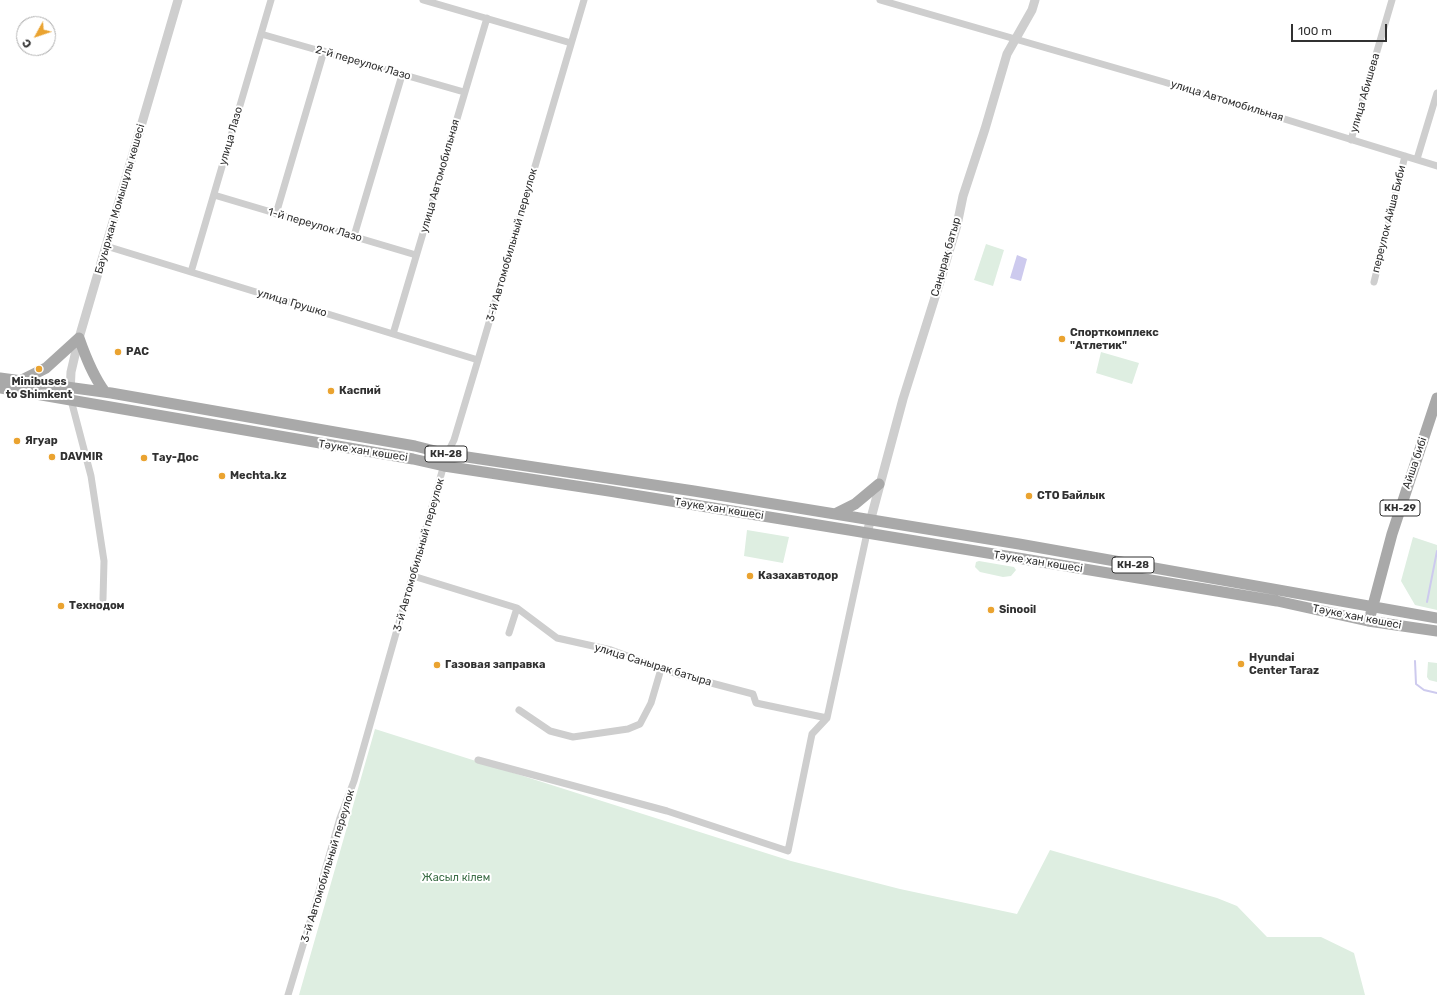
<!DOCTYPE html>
<meta charset="utf-8">
<style>
body{margin:0}
#map{position:relative;width:1437px;height:995px;overflow:hidden;background:#fff;font-family:Rubik,sans-serif}
canvas{display:block}
.north{position:absolute;left:16px;top:16px;width:40px;height:40px;box-sizing:border-box;background:#fff;border:1px solid #adadad;border-radius:50%;rotate:230deg;font-size:11px;font-weight:700;line-height:16px;text-align:center;color:#313131}
.north::after{content:'';display:block;margin:auto;width:14px;height:18px;background:#eaa330;clip-path:polygon(50% 0,100% 100%,50% 72%,0 100%)}
.scale{position:absolute;left:1291px;top:24px;width:96px;height:18px;box-sizing:border-box;border:2px solid #313131;border-top:0;padding-left:5px;font-size:12px;line-height:14px;white-space:nowrap;color:#313131;-webkit-text-stroke:3px #fff;paint-order:stroke}
</style>
<div id="map">
<canvas width="1437" height="995"></canvas>
<div class="north">С</div>
<div class="scale">100 m</div>
</div>
<script>
const context = document.querySelector('canvas').getContext('2d');
context.lineJoin = 'round';
function fill(path, color) { context.fillStyle = color; context.fill(path, 'evenodd'); }
function strokePath(path, color, width, dash) { context.strokeStyle = color; context.lineWidth = width; context.lineCap = dash ? 'butt' : 'round'; context.setLineDash(dash || []); context.stroke(path); }
function write(font, color, halo, rows, align = 'center') {
  context.font = font + ' Rubik,sans-serif'; context.lineWidth = 4; context.setLineDash([]); context.textBaseline = 'middle'; context.strokeStyle = halo; context.fillStyle = color; for (const [text, x, y, turn = 0] of rows) {
    context.save(); context.translate(x, y); context.rotate((+turn || 0) * Math.PI / 180); context.textAlign = isNaN(turn) ? turn : align; if (halo) context.strokeText(text, 0, 0); context.fillText(text, 0, 0); context.restore();
  }
}
const green = new Path2D(`
 M986,244L1004,250L993,286L974,280Z
 M1101,352L1139,363L1132,384L1096,373Z
 M747,530L789,537L783,563L744,556Z
 M1413,537L1437,545V610L1415,605L1401,581Z
 M979,561L1014,567L1016,570L1011,576L1003,577L980,572L975,567L976,562Z
 M1428,662L1437,663V682L1429,680L1427,677Z
 M375,729L791,861L900,889L1017,914L1050,850L1217,898L1237,906L1267,937H1321L1354,953L1365,995H299Z`);
const water = new Path2D(`
 M1017,255L1027,259L1021,281L1010,278Z`);
const stream = new Path2D(`
 M1427,602L1437,551
 M1415,661L1416,684L1424,690L1437,693`);
const minor = new Path2D(`
 M423,0L571,43
 M880,0L1164,82L1437,166
 M261,34L464,92
 M1351,140L1392,0
 M1417,159L1437,93
 M214,195L416,255
 M276,214L324,51
 M354,236L402,75
 M106,246L478,360
 M191,272L271,0
 M1374,282L1405,156
 M393,334L487,18
 M71,400L91,476L104,561L103,599
 M413,576L517,608L557,638L611,650L677,674L753,694L756,703L827,718
 M509,633L517,608
 M519,710L550,731L573,737L628,729L640,724L651,703L661,669
 M478,760L667,811L788,851L812,734L827,718L867,533
 M288,995L313,912L340,818L354,781L447,454L454,440L478,360L584,0`);
const tertiary = new Path2D(`
 M70,393L71,372L79,338L178,0
 M867,533L903,399L942,275L957,225L963,196L985,129L1007,54L1032,10L1035,0`);
const primary = new Path2D(`
 M0,378L111,393L415,446L447,454L694,491L1019,544L1437,618
 M20,381L46,368L79,338C86,358 93,376 105,392
 M0,388L413,459L444,466L609,491L849,530L1277,601L1368,621L1437,631
 M835,514L855,504L879,484
 M1371,613L1392,534L1437,398`);
const markers = [
 [1062,339,4,"#eaa330"],
 [118,352,4,"#eaa330"],
 [39,369,4,"#eaa330"],
 [331,391,4,"#eaa330"],
 [17,441,4,"#eaa330"],
 [52,457,4,"#eaa330"],
 [144,458,4,"#eaa330"],
 [222,476,4,"#eaa330"],
 [1029,496,4,"#eaa330"],
 [750,576,4,"#eaa330"],
 [61,606,4,"#eaa330"],
 [991,610,4,"#eaa330"],
 [1241,664,4,"#eaa330"],
 [437,665,4,"#eaa330"]
];
const shields = [
 [446,454,42],
 [1400,508,40],
 [1133,565,42]
];
const shieldNames = [
 ["КН-28",446,454],
 ["КН-29",1400,508],
 ["КН-28",1133,565]
];
const streetNames = [
 ["2-й переулок Лазо",363,63,16],
 ["улица Абишева",1365,93,-74],
 ["улица Автомобильная",1227,101,17],
 ["улица Лазо",231,136,-74],
 ["улица Автомобильная",440,176,-74],
 ["Бауыржан Момышұлы көшесі",120,199,-74],
 ["переулок Айша Биби",1389,219,-76],
 ["1-й переулок Лазо",315,225,16],
 ["3-й Автомобильный переулок",512,245,-74],
 ["Саңырақ батыр",946,257,-74],
 ["улица Грушко",292,303,17],
 ["Тәуке хан көшесі",363,451,9],
 ["Айша бибі",1415,463,-71],
 ["Тәуке хан көшесі",719,509,9],
 ["3-й Автомобильный переулок",419,555,-74],
 ["Тәуке хан көшесі",1038,562,9],
 ["Тәуке хан көшесі",1357,617,11],
 ["улица Санырак батыра",653,665,17],
 ["3-й Автомобильный переулок",328,866,-73]
];
const poiNames = [
 ["Спорткомплекс",1070,333],
 ["\"Атлетик\"",1070,346],
 ["РАС",126,352],
 ["Minibuses",39,382,"center"],
 ["to Shimkent",39,395,"center"],
 ["Каспий",339,391],
 ["Ягуар",25,441],
 ["DAVMIR",60,457],
 ["Тау-Дос",152,458],
 ["Mechta.kz",230,476],
 ["СТО Байлык",1037,496],
 ["Казахавтодор",758,576],
 ["Технодом",69,606],
 ["Sinooil",999,610],
 ["Hyundai",1249,658],
 ["Center Taraz",1249,671],
 ["Газовая заправка",445,665]
];
const parkNames = [
 ["Жасыл кілем",456,878]
];
fill(green, '#deeee1');
fill(water, '#cdcaee');
strokePath(stream, '#cdcaee', 2);
strokePath(minor, '#cecece', 7);
strokePath(tertiary, '#cecece', 9);
strokePath(primary, '#a9a9a9', 11);
for (const [x, y, r, color] of markers) { const dot = new Path2D(); dot.arc(x, y, r, 0, 2 * Math.PI); context.fillStyle = color; context.fill(dot); strokePath(dot, '#fff', 1.5); }
for (const [x, y, w] of shields) { const box = new Path2D(); box.roundRect(x - w / 2, y - 8, w, 16, 3); context.fillStyle = '#fff'; context.fill(box); strokePath(box, '#313131', 1); }
write('bold 10px', '#313131', null, shieldNames);
write('11px', '#313131', '#fff', streetNames);
write('bold 11px', '#313131', '#fff', poiNames, 'left');
write('11px', '#3c6e47', '#fff', parkNames);
</script>
